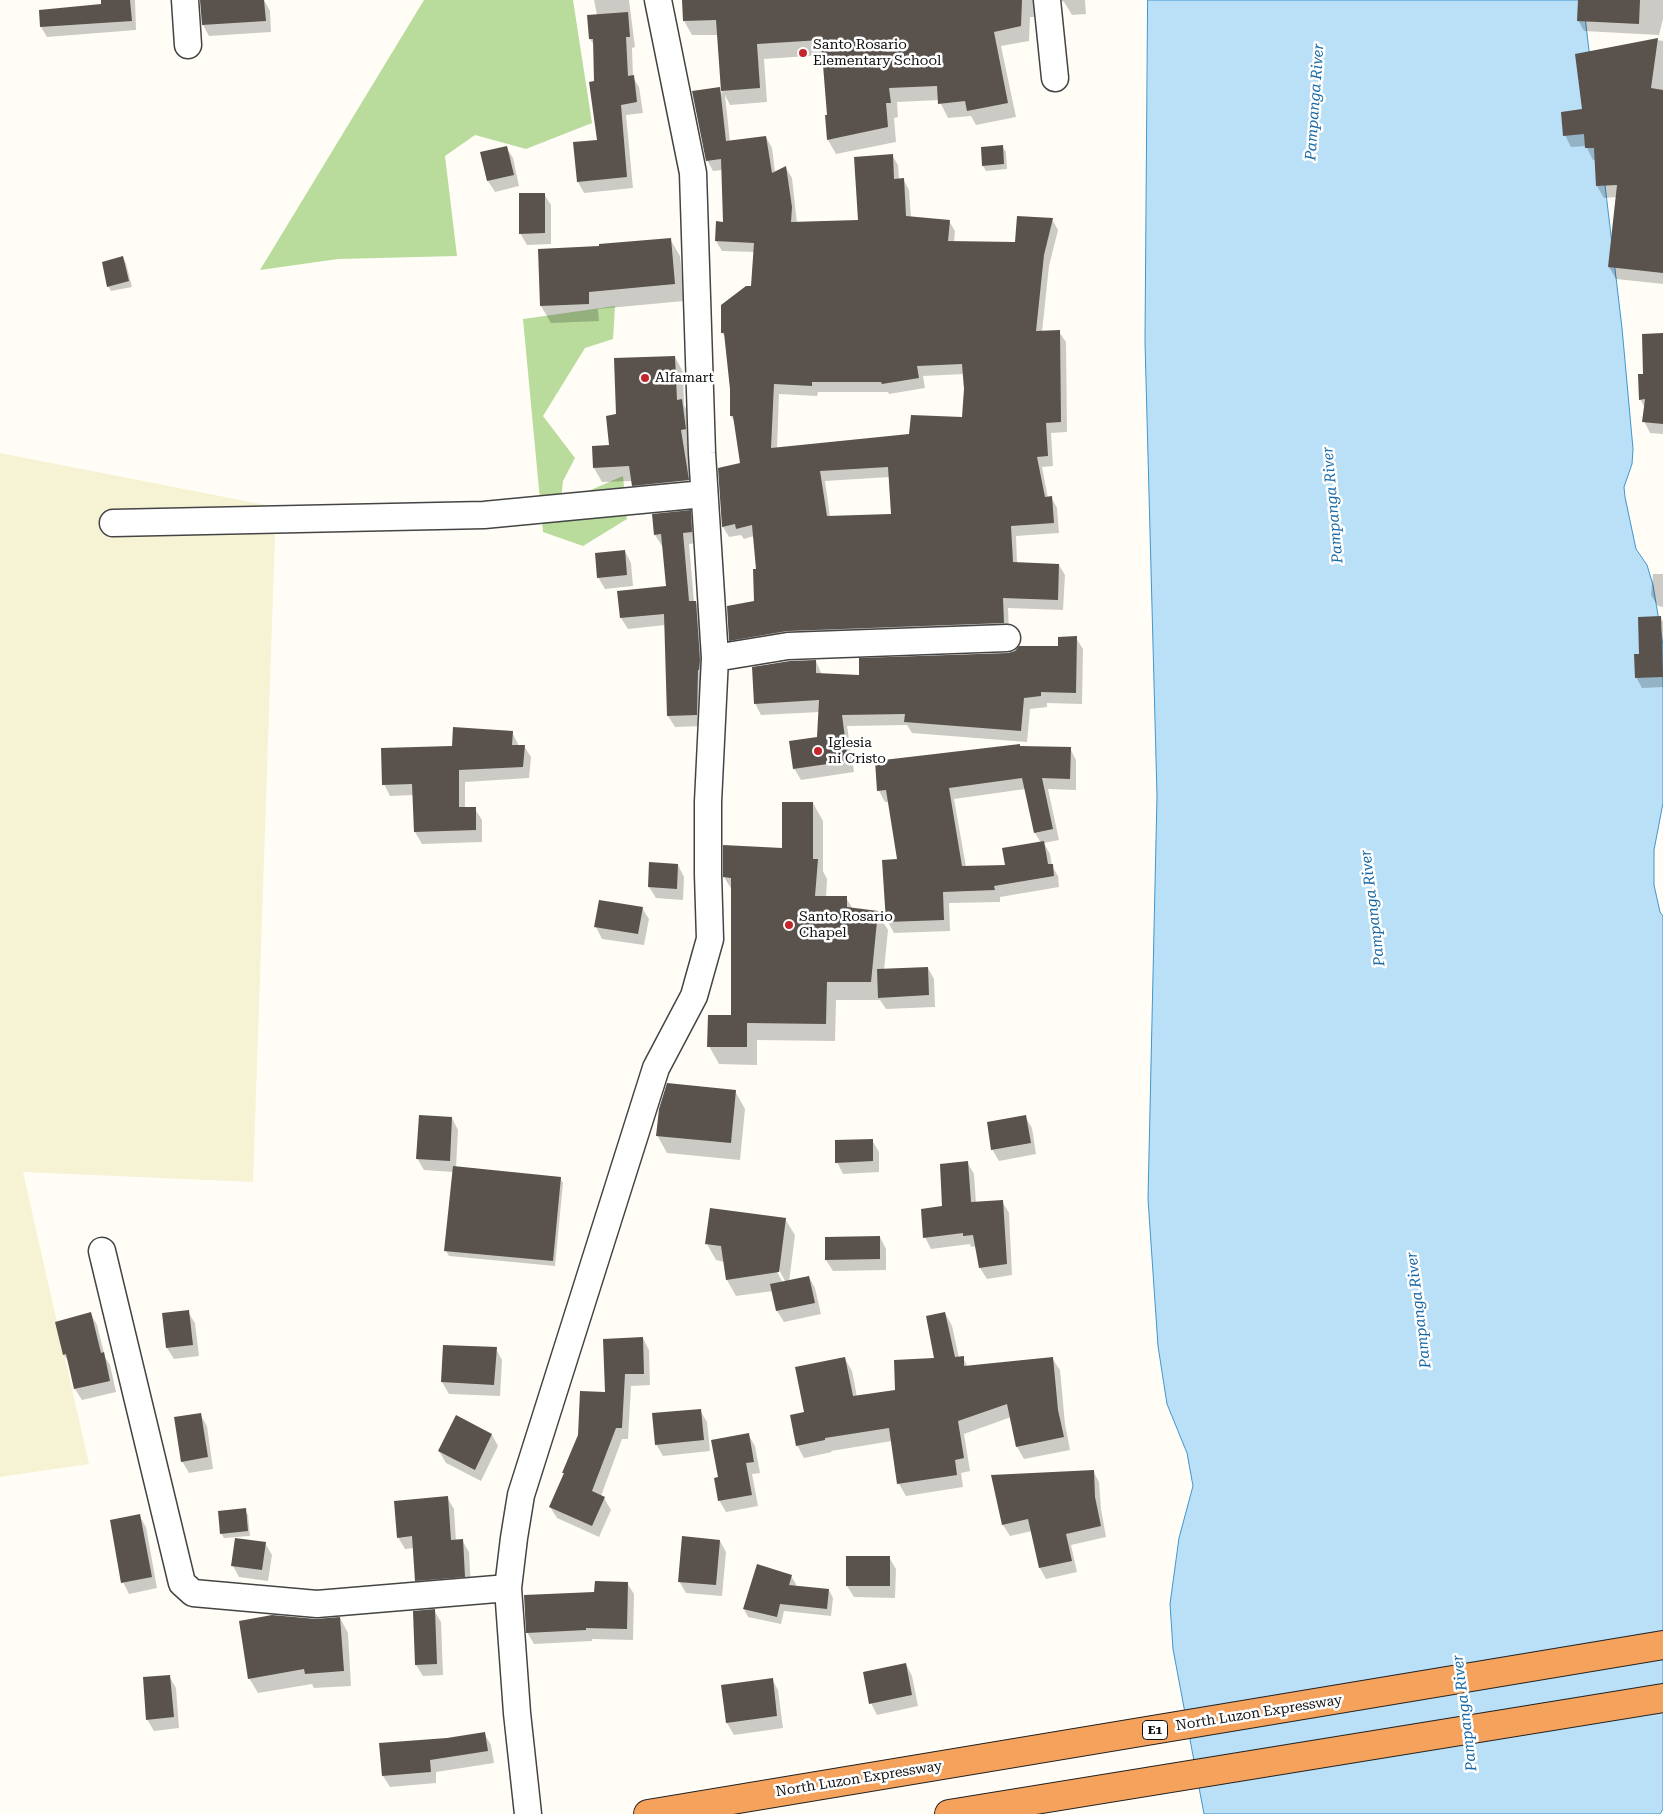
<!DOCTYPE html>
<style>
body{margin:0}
canvas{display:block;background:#fffdf5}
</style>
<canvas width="1663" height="1814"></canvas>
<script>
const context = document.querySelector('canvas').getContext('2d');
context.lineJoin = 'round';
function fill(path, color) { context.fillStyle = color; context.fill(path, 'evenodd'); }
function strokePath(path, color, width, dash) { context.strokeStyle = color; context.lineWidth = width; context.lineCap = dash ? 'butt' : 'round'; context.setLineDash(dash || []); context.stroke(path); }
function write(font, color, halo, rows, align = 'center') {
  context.font = font + ' "Roboto Serif",serif'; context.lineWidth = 5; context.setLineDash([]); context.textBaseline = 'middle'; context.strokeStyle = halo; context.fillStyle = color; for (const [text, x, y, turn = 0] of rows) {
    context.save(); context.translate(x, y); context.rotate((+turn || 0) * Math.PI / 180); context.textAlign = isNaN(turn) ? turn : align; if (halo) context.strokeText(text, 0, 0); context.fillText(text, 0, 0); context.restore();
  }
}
const farmland = new Path2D(`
 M0,453L276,507L253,1182L23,1172L89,1464L0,1477Z`);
const forest = new Path2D(`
 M424,0H573L592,123L526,149L475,135L445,156L457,256L338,259L260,270Z
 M615,306L613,339L585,348L543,416L575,458L563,481L560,510L579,495L623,476L627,519L583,546L543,532L523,319Z`);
const water = new Path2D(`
 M1148,0H1583L1622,328L1633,449L1632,464L1624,487L1625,497L1636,549L1647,565L1653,585L1663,645V803L1654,850V885L1660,912L1663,916V1809L1660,1814H1204L1173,1649L1170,1604L1179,1538L1193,1486L1187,1453L1167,1404L1158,1346L1148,1199L1157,796L1145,342Z`);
const shadow = new Path2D(`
 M102,0H135L136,30L47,37L41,27L103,5Z
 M201,0H264L270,11L271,32L209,36L203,25Z
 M594,0H629L635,47L632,48L633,77L639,87L643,113L626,115L633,188L584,193L578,182L574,143L599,141L595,47L590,39L589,16L597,15Z
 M684,0H1052L1040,17H1030L1029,41L1001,46L1016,117L976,125L971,116L948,118L939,100L897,102L898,117L894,118L896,142L836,154L828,140L829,116L823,55L764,59L767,102L730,105L725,95L730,142L766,137L772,148L775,172L786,168L792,178L797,223L859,222L892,155L898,165L899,180L903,179L909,190L911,217L949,221L955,231L954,243H1017L1052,219L1058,230L1049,266L1042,332H1059L1066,342L1067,432L1051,433L1053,466L1042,467L1048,498L1051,497L1057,508L1059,533L1016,536L1017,563L1059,565L1065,575L1063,610L1008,608L1009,633L736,651L730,640L755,602L757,570L754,536L744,539L741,535L729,537L723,527L741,464L736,424L731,416L732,389L726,338L722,333L752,287L755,252L722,251L716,241L725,223L722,170L713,171L707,160L719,89L722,94L718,35H692L684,21ZM964,374L965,389L963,418L911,435L777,449L779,394L817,396L818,392H888L889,394L925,388L923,376ZM890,477L893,515L830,517L825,481Z
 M1059,0H1085L1086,14L1072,15L1064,2Z
 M1579,0H1663V19L1659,35L1584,31L1578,20Z
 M1657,40L1663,41V284L1616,279L1609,267L1617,197L1604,198L1597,186L1595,160H1593L1586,146L1571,147L1565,135L1583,110Z
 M1002,146L1006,152L1007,169L986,171L983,166Z
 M506,147L513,158L519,186L495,192L488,181L482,153Z
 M544,194L551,205V244L527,245L520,233Z
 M670,239L680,256L684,301L598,309L599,321L551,323L541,306L601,248Z
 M123,258L126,263L132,287L111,291L108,286Z
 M1663,334V434L1650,433L1644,421L1645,408L1640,399L1644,375Z
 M675,357L683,372L684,405L690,416L694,444H688L696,495L642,500L632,481L602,482L594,468L611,446L617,416Z
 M690,512L697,523L698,543L689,544L694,602H696L702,614L703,726L675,727L668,716L665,625L628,629L621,618L667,587L664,546H662L655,535Z
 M625,551L631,563L633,586L605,589L598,577Z
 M1653,574H1663V607L1658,606L1651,595Z
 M1660,617L1663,622V687L1642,688L1636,677L1641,655Z
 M1076,638L1083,649L1082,704L1047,703V707L1030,709L1027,742L912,733L907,725L847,726L854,772L801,780L794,768L819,738L820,712L761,715L755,703L816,661L822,675L860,676L1059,648Z
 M512,732L519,746H524L531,757L529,778L465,782V809H475L482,820V842L422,844L415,832L414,795L390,796L384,784L453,747Z
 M1020,747L1070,748L1076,760V790L1048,789L1059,840L1044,843L1050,854L1052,866L1058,876L1059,887L1000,897V902L949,903L950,931L894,933L888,922L883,861L899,860L889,802H885L879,791L877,763ZM1025,789L1035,833L1041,843L1006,866L966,867L954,799Z
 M813,803L823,821V871L827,879L826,898H846L853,909L877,912L888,930L884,970L928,968L934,979L935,1007L886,1009L880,1000H836L835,1041L757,1040V1065L719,1064L709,1046L732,1016V890L724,877L783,849Z
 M678,865L684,877L683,900L656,898L649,887Z
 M642,908L649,919L644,945L602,939L596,927Z
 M735,1091L745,1109L740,1160L667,1153L657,1135Z
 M1025,1116L1032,1128L1036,1154L999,1161L992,1149Z
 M452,1118L458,1130L456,1168L560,1178L563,1183L555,1266L449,1256L446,1251L453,1172L424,1170L417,1158Z
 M872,1140L879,1152V1172L843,1174L837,1162Z
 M967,1162L974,1174L976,1203L1002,1201L1009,1213L1012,1275L987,1279L980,1268L977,1246L971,1247L970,1244L931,1249L925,1237Z
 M785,1219L795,1235L789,1282L809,1277L815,1288L821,1314L784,1322L777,1311L773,1291L736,1296L727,1280L724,1262L716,1260L707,1244ZM777,1266L786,1283H783L775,1268Z
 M880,1237L886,1249V1270L833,1271L826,1260Z
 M188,1312L195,1323L199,1356L174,1359L167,1348L163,1314Z
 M945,1313L952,1326L959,1358H963L968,1367L1052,1358L1060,1370L1065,1424L1070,1450L1024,1459L1017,1447L1011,1417L964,1434L970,1471L961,1473L963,1487L906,1496L899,1484L892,1441L831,1451L832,1452L804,1458L797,1445L806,1413L845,1359L852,1371L857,1397L897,1391L936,1359Z
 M91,1314L97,1325L105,1357L110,1365L116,1392L82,1400L75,1389L70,1364L64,1355Z
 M643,1338L649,1350L650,1385L631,1386L628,1439H622L601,1496L604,1498L611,1510L599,1537L557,1518L550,1507Z
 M496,1349L502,1360L500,1396L449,1394L442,1382Z
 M700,1410L707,1422L710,1451L663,1456L656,1444Z
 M200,1414L207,1426L213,1469L189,1473L182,1461Z
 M748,1434L755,1446L760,1473L752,1474L758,1506L726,1512L719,1500L720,1478Z
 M492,1435L498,1446L481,1481L446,1463L439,1451Z
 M1093,1471L1099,1482L1101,1509L1106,1537L1071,1545L1077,1572L1046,1579L1040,1568L1032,1531L1010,1536L1003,1525Z
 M447,1497L454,1509L456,1541L462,1540L469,1552L471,1588L423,1592L416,1580L414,1548L405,1549L398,1537Z
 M245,1510L248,1515L250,1536L224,1538L221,1533Z
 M139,1515L146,1527L157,1588L129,1594L123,1582Z
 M720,1541L726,1552L722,1596L686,1593L679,1581Z
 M265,1543L272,1555L268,1581L239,1577L233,1566Z
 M889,1557L896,1569L895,1598L854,1597L847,1586Z
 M791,1576L796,1584L795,1587L829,1590L833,1598L831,1616L784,1611L781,1624L748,1617L744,1609Z
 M627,1583L634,1594L633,1640L592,1639V1641L534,1644L527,1632L596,1593Z
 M434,1610L441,1622L443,1675L423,1676L416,1665Z
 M340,1618L348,1633L351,1686L314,1688L312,1684L258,1693L249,1678L316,1620Z
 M906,1664L912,1676L918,1706L877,1715L871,1703Z
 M169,1676L176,1688L179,1728L154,1731L147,1719Z
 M772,1679L778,1690L783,1728L734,1735L727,1723L722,1686Z
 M484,1733L491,1745L494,1763L436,1772V1783L390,1787L383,1776L448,1739Z`);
const building = new Path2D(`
 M101,0H130L132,21L40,27L39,10L101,4Z
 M200,0H264L266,21L202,25Z
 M682,0H1022L1021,26L994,32L1008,103L967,111L965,101L938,104L937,86L889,88L891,103H886L888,127L827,140L825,115H827L821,40L757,44L760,88L721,91L716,20L683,21Z
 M1578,0H1640L1639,24L1577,21Z
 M628,12L630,37H626L628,76L634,75L637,102L621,105L627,177L577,182L573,142L597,140L589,82L594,81L593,39H589L587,15Z
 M1658,38L1651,88L1663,90V273L1608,267L1617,185L1596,186L1594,148H1585L1584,134L1563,136L1561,112L1582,109L1575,54Z
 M720,87L726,141L766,136L772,173L786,166L792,207L791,222L858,220L854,157L893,154L894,179L904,178L906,216L950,220L948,241L1015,242L1017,216L1053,218L1044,255L1036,331L1060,330L1061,422L1046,423L1048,456L1037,457L1045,497L1052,496L1054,523L1011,526L1013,562L1059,564L1058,600L1003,598L1004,623L787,631L729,641L727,606L754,601L753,569H756L752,525L736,529L735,524L722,527L718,468L740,463L733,416H730V389L724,333H721V305L746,286H751L754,243L715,241L716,221L723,222L721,159L706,161L692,91ZM962,364L964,389L962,417L911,415L909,434L771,448L774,384L812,386V382H881L882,384L919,378L917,366ZM888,467L891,514L827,516L820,471Z
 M1003,145L1004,164L982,166L981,147Z
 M507,146L514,175L487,181L480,152Z
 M519,193H545V233L519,234Z
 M671,238L675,284L589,292V304L540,306L538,249L599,246V244Z
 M123,256L129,281L107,287L102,262Z
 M1663,333V424L1642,422L1645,399L1639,400L1638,374H1643L1642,334Z
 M675,356L677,400L682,399L686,429L681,430L689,480L632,486L629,466L593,468L592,446L609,445L606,416L616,414L614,358Z
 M691,510L692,532L683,533L689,601H696L700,660L699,670H698L697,715L667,716L664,614L620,618L617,591L666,586L661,534L654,535L652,514Z
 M625,550L627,575L597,578L595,553Z
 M1661,616L1663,677L1635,678L1634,654H1639L1638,617Z
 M1077,636L1076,693L1041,692V696L1024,698L1021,731L904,722L905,714L842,715L848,761L793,769L789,741L817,737L819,700L754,704L752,667L790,661L816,660V673L859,675V658L1008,653L1015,651L1019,646H1058V637Z
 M453,727L513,731L512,745H525L523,767L459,770V807H476V830L414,832L412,784L382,785L381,748L452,746Z
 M1020,744V746L1071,747L1070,779L1042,778L1053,829L1034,833L1022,778L949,788L962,866L1005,865L1002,848L1044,841L1048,864H1053L1054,876L994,886L995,890L943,892L944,920L886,922L882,860L897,859L886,790L877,791L875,761Z
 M782,802H813V859H818L815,896H847V907L878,911L871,982H827L826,1024L747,1023V1047H707L708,1015H731V878L723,877V845L782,848Z
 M649,862L678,864L677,889L648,887Z
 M599,900L643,907L638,934L594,927Z
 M928,967L929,995L878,998L877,969Z
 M667,1083L736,1090L731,1143L656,1136L659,1109Z
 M419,1115L452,1117L450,1161L416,1159Z
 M1026,1115L1031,1143L991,1150L987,1122Z
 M873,1139V1161L835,1163V1140Z
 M968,1161L971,1202L1003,1200L1007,1264L979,1268L973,1235L963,1236V1233L923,1238L921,1209L942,1206L940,1164Z
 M453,1166L561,1177L553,1261L444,1251Z
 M710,1208L786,1218L779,1272L726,1280L721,1246L705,1244Z
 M880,1236V1259L825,1260V1237Z
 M809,1276L815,1303L776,1311L770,1284Z
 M189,1310L193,1345L166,1348L162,1313Z
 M91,1312L101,1353L104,1352L110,1381L74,1389L66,1354L63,1355L55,1322Z
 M945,1312L955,1357L964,1356V1366L1053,1357L1058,1410L1064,1437L1016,1447L1007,1404L958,1421L964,1458L955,1460L957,1475L897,1484L889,1428L825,1438V1440L796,1446L790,1415L804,1412L795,1367L845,1357L853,1396L895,1390L894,1360L934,1358L926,1316Z
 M643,1337L644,1374H625L622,1428H616L592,1491L605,1497L592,1526L549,1507L564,1473H562L578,1435L580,1391L605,1392L603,1339Z
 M443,1345L497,1347L494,1385L441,1382Z
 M701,1409L704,1440L655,1445L652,1413Z
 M201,1413L208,1457L181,1462L174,1417Z
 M456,1415L492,1434L475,1470L438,1451Z
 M749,1433L754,1462L746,1463L752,1495L718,1501L714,1478L718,1477L711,1440Z
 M1094,1470L1095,1497L1101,1526L1066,1534L1072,1561L1039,1568L1028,1519L1002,1525L991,1475Z
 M448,1496L451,1540L463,1539L465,1577L415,1581L412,1536L397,1538L394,1501Z
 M246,1508L248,1531L220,1534L218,1511Z
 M140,1514L152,1577L121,1583L110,1520Z
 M682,1536L720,1540L716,1585L678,1582Z
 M235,1538L266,1542L262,1570L231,1566Z
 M846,1556H890V1586H846Z
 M757,1564L792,1575L789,1585L829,1589L827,1609L780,1604L777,1617L743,1609Z
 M595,1581L628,1582L627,1629L586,1628V1630L526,1633L524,1595L594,1592Z
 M435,1609L437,1664L415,1665L413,1611Z
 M272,1615L316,1619L340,1617L344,1671L305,1674L304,1669L248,1679L239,1621Z
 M906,1663L912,1695L869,1704L863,1672Z
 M170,1675L174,1717L146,1720L143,1677Z
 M773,1678L777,1716L726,1723L721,1685Z
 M485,1732L488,1751L430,1760L431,1772L382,1776L379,1743L447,1738Z`);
const minor = new Path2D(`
 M185,0L188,45
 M1047,0L1055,78
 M113,523L484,515L704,494
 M715,658L788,646L1007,638
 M102,1251L182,1583L193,1593L317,1604L508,1588
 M528,1814L517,1713L508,1588L514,1538L521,1495L656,1068L694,996L710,939L708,874V802L715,658L702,453L693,173L658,0`);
const highway = new Path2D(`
 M648,1814L1663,1645
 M949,1814L1663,1698`);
const markers = [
 [803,53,5,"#c4262e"],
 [645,378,5,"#c4262e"],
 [818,751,5,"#c4262e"],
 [789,925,5,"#c4262e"]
];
const shields = [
 [1155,1730,25]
];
const shieldNames = [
 ["E1",1155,1730]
];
const poiNames = [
 ["Santo Rosario",813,45],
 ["Elementary School",813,61],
 ["Alfamart",655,378],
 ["Iglesia",828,743],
 ["ni Cristo",828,759],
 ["Santo Rosario",799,917],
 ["Chapel",799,933]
];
const streetNames = [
 ["North Luzon Expressway",1259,1713,-9],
 ["North Luzon Expressway",859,1779,-9]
];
const waterNames = [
 ["Pampanga River",1315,102,-86],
 ["Pampanga River",1333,505,-95],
 ["Pampanga River",1373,908,-97],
 ["Pampanga River",1419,1310,-97],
 ["Pampanga River",1465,1713,-97]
];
fill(farmland, '#f6f3d4');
fill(forest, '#b9dc9c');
fill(water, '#b9e0f7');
strokePath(water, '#3f96cf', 1);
fill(shadow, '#0003');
fill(building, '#5a524d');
strokePath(minor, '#444', 29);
strokePath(highway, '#222', 30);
strokePath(minor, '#fff', 26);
strokePath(highway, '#f5a25d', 28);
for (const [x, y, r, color] of markers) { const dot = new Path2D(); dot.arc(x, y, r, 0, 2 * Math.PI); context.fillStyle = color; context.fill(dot); strokePath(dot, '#fff', 2); }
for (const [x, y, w] of shields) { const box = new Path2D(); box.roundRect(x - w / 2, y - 9.5, w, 19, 4); context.fillStyle = '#fff'; context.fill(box); strokePath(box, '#111', 1); }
write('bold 12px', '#111', null, shieldNames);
write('14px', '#111', '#fff', poiNames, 'left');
write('14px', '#111', '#fff', streetNames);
write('italic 15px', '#1768a6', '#fff', waterNames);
</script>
